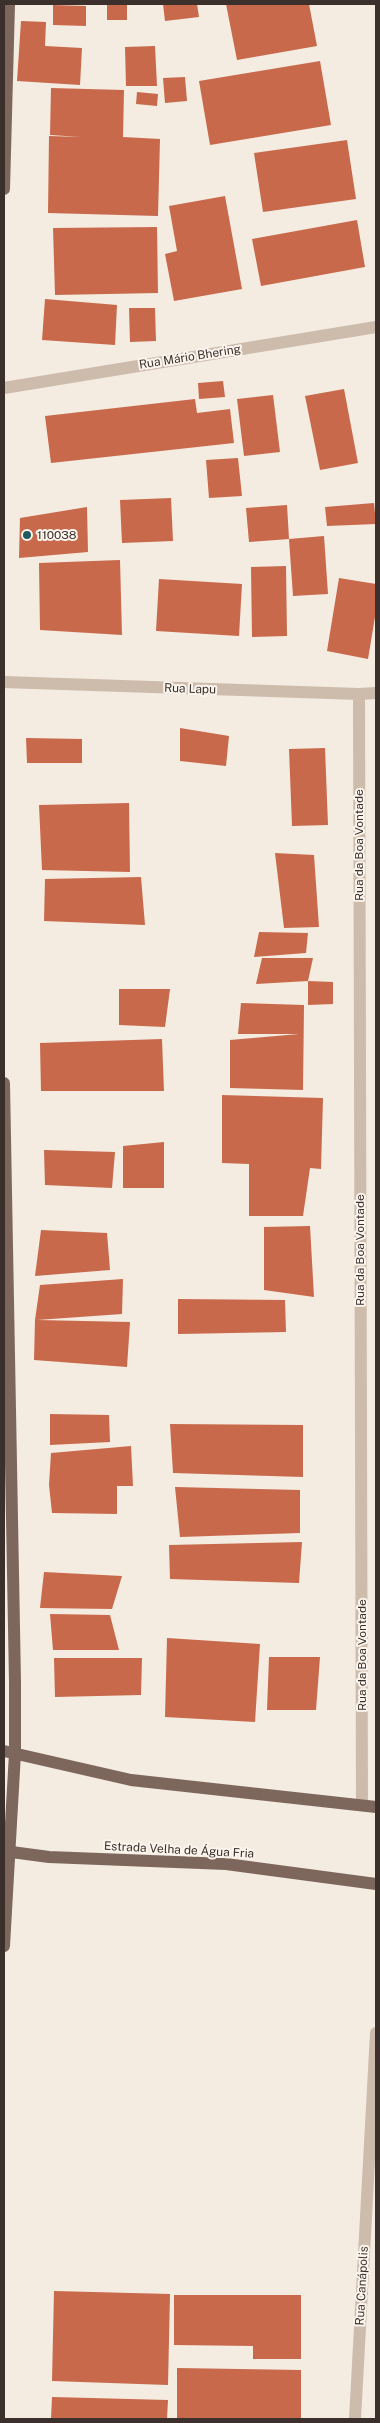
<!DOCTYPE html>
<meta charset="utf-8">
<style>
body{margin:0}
#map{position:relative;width:380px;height:2423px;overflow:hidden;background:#f4ebe1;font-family:"Public Sans",sans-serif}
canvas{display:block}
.frame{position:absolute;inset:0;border:5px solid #3b302b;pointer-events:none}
</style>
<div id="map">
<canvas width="380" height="2423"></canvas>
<div class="frame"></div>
</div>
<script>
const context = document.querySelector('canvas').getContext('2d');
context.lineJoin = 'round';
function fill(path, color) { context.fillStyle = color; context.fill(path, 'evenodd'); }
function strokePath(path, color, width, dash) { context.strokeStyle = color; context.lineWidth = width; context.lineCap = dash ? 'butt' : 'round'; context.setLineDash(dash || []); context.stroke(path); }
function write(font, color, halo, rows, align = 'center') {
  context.font = font + ' "Public Sans",sans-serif'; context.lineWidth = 4; context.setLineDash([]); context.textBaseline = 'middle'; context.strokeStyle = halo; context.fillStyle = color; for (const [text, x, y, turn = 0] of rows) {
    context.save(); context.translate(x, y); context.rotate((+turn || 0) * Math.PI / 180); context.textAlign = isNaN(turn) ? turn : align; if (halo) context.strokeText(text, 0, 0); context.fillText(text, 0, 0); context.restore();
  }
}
const building = new Path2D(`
 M107,4H127V20H107Z
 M163,4H197L199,17L165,21Z
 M226,4H309L317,46L237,60Z
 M53,5L86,6V26L53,25Z
 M21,21L46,22L45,46L82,48L80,85L17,81Z
 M155,46L157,86H126L125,47Z
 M320,61L331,125L210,145L199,81Z
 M185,77L187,101L165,103L163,78Z
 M51,88L124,90L123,137L160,139L158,216L48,213L49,136L81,137L50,135Z
 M137,92L158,94L157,106L136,104Z
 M347,140L356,199L263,212L254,153Z
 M225,196L242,289L174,301L165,254L177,251L169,206Z
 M357,220L365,267L261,286L252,239Z
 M157,227L158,293L55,295L53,228Z
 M45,299L117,305L115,345L42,340Z
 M129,308H155L156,341L130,342Z
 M223,381L225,397L199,399L198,383Z
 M344,389L358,463L320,470L305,396Z
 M273,395L280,452L244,456L237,399Z
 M195,399L197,413L230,409L234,443L51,463L45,416Z
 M238,458L242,496L209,498L206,460Z
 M171,498L173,541L122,543L120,500Z
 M374,503L376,524L327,526L325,507Z
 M287,505L289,539L249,542L246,508Z
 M87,507L88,552L19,558L20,518Z
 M324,536L328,594L293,596L289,539Z
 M120,560L122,635L40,630L39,563Z
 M286,566L287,636L252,637L251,567Z
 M339,578L376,584V611L368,659L327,651Z
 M159,579L242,584L239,636L156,631Z
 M180,728L229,736L226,766L180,761Z
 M26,738L82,739V763H27Z
 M325,748L328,825L292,826L289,749Z
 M129,803L130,872L42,870L39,805Z
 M275,853L314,855L319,927L284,928Z
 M141,877L145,925L44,921L45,879Z
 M259,932L308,933L306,953L254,957Z
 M262,958H313L308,981L333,982V1004L308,1005V981L256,984Z
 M119,989H170L165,1027L119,1025Z
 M241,1003L304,1005L303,1090L230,1088V1040L299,1034H238Z
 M162,1039L164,1091H41L40,1043Z
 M222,1095L323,1098L321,1169L310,1168L303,1216H249V1164L222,1163Z
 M164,1142V1188H123V1146Z
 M44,1150L115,1152L112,1188L45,1185Z
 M310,1226L314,1297L264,1290V1227Z
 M41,1230L107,1233L110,1270L35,1276Z
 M123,1279L122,1314L37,1320L130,1322L127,1367L34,1360L35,1320L40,1285Z
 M178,1299L285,1300L286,1332L178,1334Z
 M50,1414L109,1415L110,1442L50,1445Z
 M170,1424L303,1425V1477L173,1473Z
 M131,1446L133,1486H117V1514L52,1513L49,1485L51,1453Z
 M175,1487L300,1490V1533L180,1537Z
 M302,1542L299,1583L170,1579L169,1545Z
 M44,1572L122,1576L112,1609L40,1608Z
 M50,1614L110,1615L119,1650H53Z
 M167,1638L260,1644L255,1722L165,1717Z
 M269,1657H320L316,1710H267Z
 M54,1658H142L141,1695L55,1697Z
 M54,2291L170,2294L168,2385L52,2381Z
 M174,2295H301V2359H253V2346L174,2345Z
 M177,2368L301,2370V2419L177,2418Z
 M52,2397L168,2400L167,2419H51Z`);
const minor = new Path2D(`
 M4,388L376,327
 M4,682L359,694L376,693
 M359,694L362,1805
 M355,2419L376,2033`);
const major = new Path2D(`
 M4,189L9,4
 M4,1083L15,1682V1753L4,1946
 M4,1751L131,1780L376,1807
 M4,1851L49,1857L226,1864L376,1884`);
const markers = [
 [27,535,5,"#1f5a5e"]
];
const streetNames = [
 ["Rua Mário Bhering",190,357,-9],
 ["Rua Lapu",190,689,2],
 ["Rua da Boa Vontade",359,845,-90],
 ["Rua da Boa Vontade",360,1250,-90],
 ["Rua da Boa Vontade",362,1655,-90],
 ["Estrada Velha de Água Fria",179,1850,3],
 ["Rua Canápolis",362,2286,-87]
];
const poiNames = [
 ["110038",37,535]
];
fill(building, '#c8694b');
strokePath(minor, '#cdbbac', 12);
strokePath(major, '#7d675c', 12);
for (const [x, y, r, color] of markers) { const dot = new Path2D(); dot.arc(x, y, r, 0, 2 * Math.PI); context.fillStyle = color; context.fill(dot); strokePath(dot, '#fbf5ee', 2); }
write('12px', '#3b302b', '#fbf5ee', streetNames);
write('12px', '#3b302b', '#fbf5ee', poiNames, 'left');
</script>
